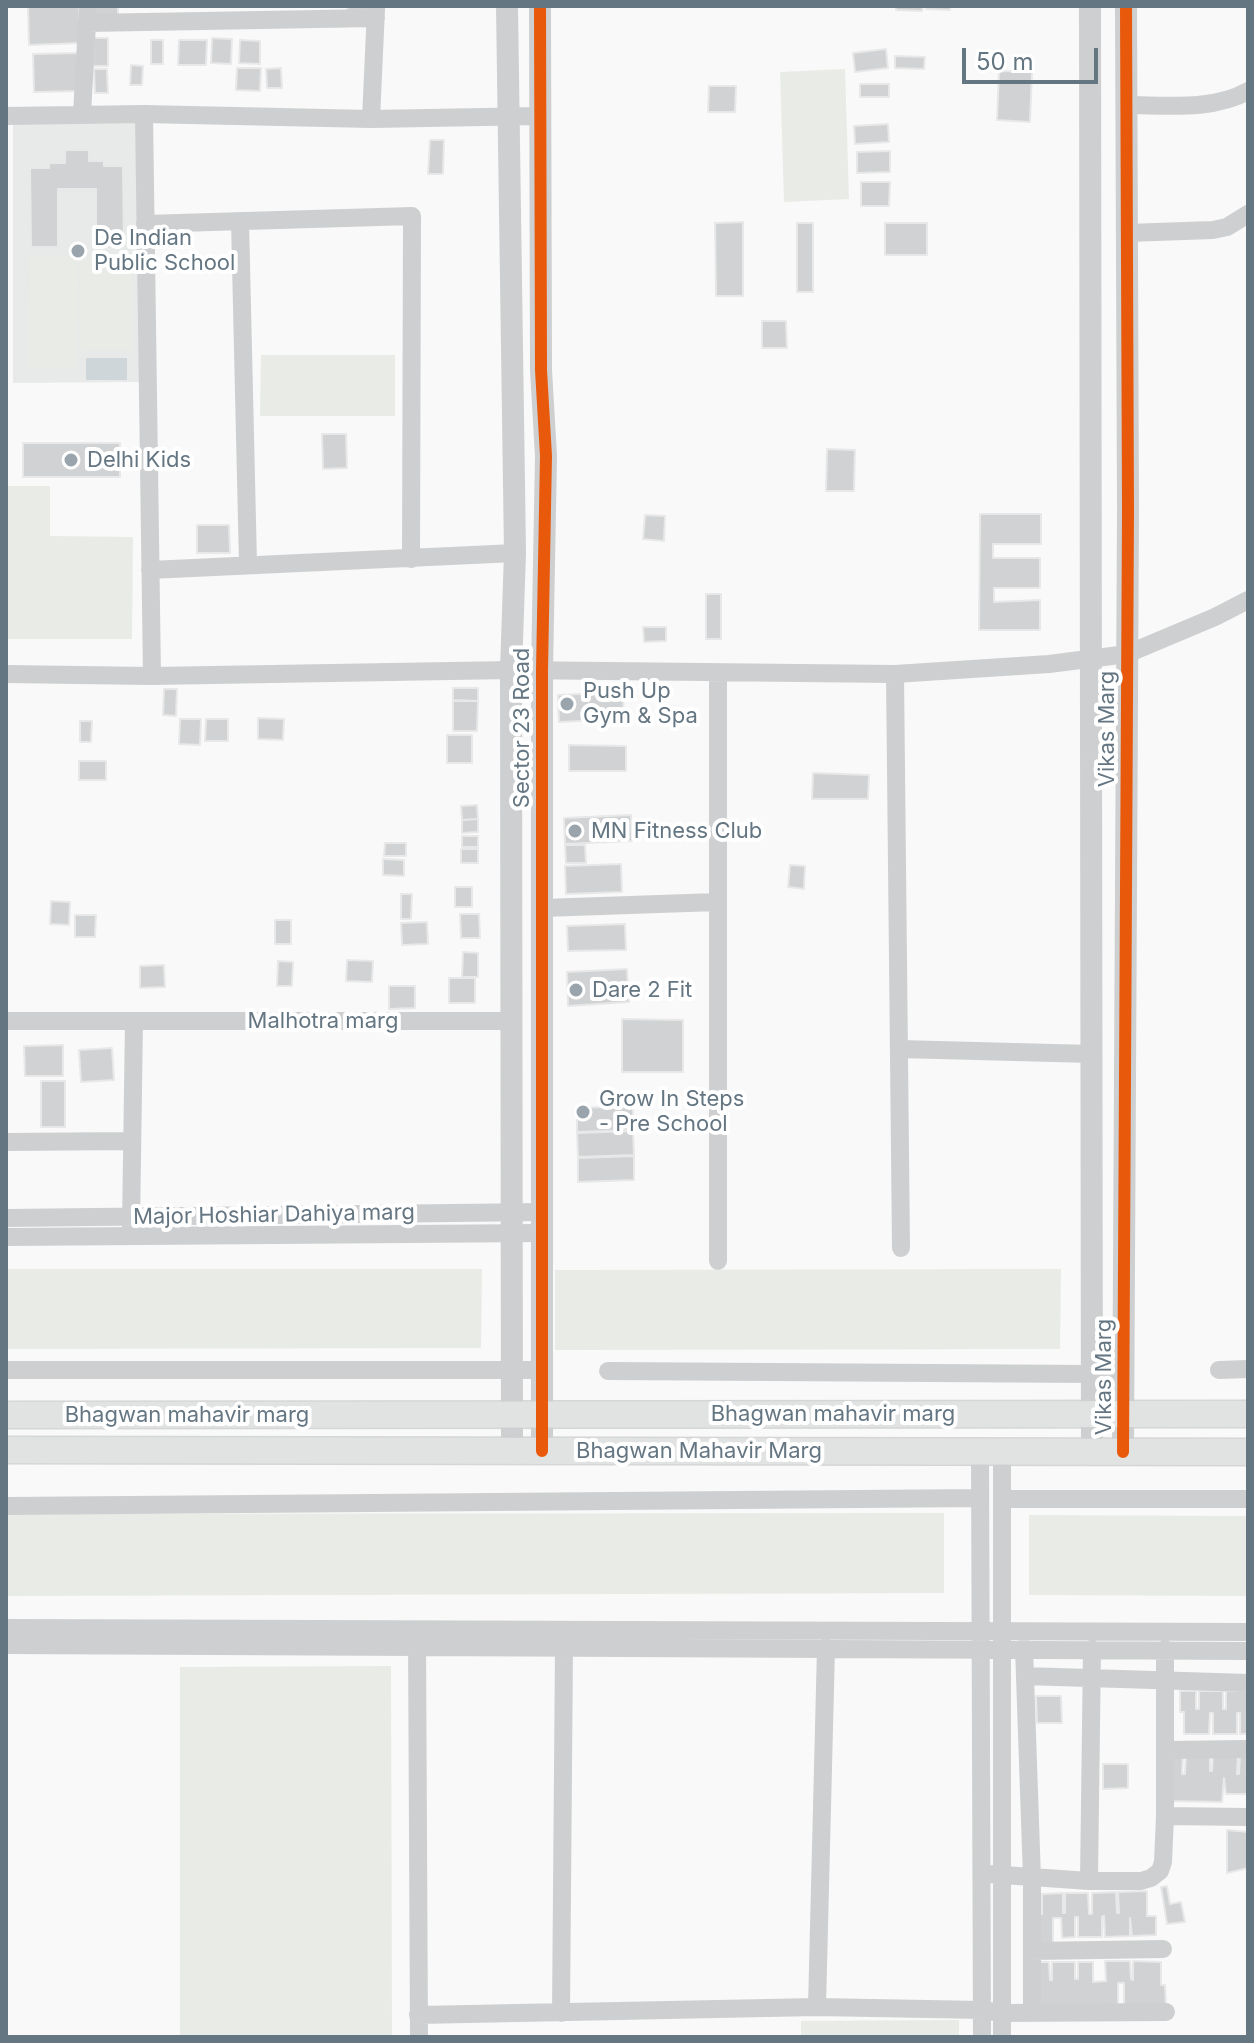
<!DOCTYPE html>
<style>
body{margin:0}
#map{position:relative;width:1254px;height:2043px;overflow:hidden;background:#f9f9f9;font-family:Inter,sans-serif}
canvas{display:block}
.frame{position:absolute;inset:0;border:8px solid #657683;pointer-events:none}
.scale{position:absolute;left:962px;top:48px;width:136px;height:36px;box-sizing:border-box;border:4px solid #657683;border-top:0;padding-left:10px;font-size:24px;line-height:28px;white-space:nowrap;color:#657683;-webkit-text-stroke:6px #fff;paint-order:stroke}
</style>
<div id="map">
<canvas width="1254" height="2043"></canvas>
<div class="frame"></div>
<div class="scale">50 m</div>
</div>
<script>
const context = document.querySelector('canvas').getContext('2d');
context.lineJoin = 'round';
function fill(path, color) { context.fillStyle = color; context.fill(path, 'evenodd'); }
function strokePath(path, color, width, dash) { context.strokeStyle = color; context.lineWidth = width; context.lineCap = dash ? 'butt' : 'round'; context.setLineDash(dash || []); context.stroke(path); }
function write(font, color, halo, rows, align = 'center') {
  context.font = font + ' Inter,sans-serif'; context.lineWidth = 8; context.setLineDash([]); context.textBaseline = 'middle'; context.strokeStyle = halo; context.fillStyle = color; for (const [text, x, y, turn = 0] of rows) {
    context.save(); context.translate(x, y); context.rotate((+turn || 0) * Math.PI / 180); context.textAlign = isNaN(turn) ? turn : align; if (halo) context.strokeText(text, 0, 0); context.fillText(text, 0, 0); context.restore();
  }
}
const built = new Path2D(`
 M142,120V382L13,383V121Z`);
const green = new Path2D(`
 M845,69L849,199L784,202L780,72Z
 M30,256L79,257L76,369L28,368Z
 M80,258H132V350H81Z
 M261,355H395V416H260Z
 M6,486H50V536L133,537L132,639H6Z
 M6,1269H482L481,1348L6,1349Z
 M1061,1269L1060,1349L555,1350V1270Z
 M944,1513V1593L6,1596V1514Z
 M1029,1515L1248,1516V1596L1029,1595Z
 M391,1666L392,2037H180V1667Z
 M959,2020V2037H801V2021Z`);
const water = new Path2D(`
 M86,358H127V380H86Z`);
const building = new Path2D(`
 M28,6H79L80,43L29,45Z
 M95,6H118V16L96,17Z
 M348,6H370V12L347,11Z
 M896,6H923L922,11L896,10Z
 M927,6H950V10L926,9Z
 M94,38H108V66H93Z
 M212,38L232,39L231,64L211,63Z
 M151,40H163V64H151Z
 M179,40H207L206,65H178Z
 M240,40L260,41V64L239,63Z
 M886,49L888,68L855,72L853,53Z
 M77,53L78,91L34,92L33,54Z
 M895,56L925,57L924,69L895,68Z
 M131,65L143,66L142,85H130Z
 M237,68H261L260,91L236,90Z
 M281,68L282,88H267L266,69Z
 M94,69H107L108,93H95Z
 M999,71L1032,72L1030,122L997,120Z
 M860,84H889V97H860Z
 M709,86H736L735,112H708Z
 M888,124L889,142L855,144L854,126Z
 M430,140H444L443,174H428Z
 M65,150H89V161H104V166H123L124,246L96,247V189H58V247H31L30,168H49V163H65Z
 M890,151V172L857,173V152Z
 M861,182H890L889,206H861Z
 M743,222V296H716L715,223Z
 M797,223H813V292H797Z
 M885,223H927V255H885Z
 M762,321H786L787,348H762Z
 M322,434H346L347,468L323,469Z
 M23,443H120V477H23Z
 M827,449L855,450L854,491H826Z
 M980,514H1041V544H993V558H1040V588H994V602L1040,600V630H979Z
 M645,515L665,516L664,541L643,539Z
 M197,525H229L230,553H197Z
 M706,594H721V639H706Z
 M643,627H666V641L644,642Z
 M453,688H478V701L453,700Z
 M164,689H177L176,716L163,715Z
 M623,692L624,719L559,722L558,695Z
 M453,701H478L477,731H453Z
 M258,718L284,719L283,740L258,739Z
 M180,719H201L200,745L179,744Z
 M206,719H228V741H205Z
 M80,721H92L91,742H80Z
 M447,735H472V763H447Z
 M569,745L626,746V771H569Z
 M79,761H106V780H79Z
 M813,773L869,775L868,799H812Z
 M477,805L478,819L462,820L461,806Z
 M631,815L632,841L565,844L564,818Z
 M478,819V832L462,833V820Z
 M462,836H478V847H462Z
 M385,843H406V856H384Z
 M565,845H585L586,863H566Z
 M461,849H478V863H461Z
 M383,859L404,860V876L383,875Z
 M621,864L622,892L566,894L565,866Z
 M790,865L805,866L804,889L788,887Z
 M455,887H472V907H455Z
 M401,894H412L411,919H401Z
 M51,901L70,902L69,925L50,924Z
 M460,914H479L480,938H461Z
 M75,915H96L95,937H75Z
 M275,920H291V944H275Z
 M427,922L428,944L402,945L401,923Z
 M625,924L626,950L568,951L567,926Z
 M463,952L478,953V977H462Z
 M347,960L373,961L372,982L346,981Z
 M278,961L293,962L292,986H277Z
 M164,965L165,987L140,988V966Z
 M627,969L629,1002L568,1006L567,972Z
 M449,978H475V1003H449Z
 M389,986H415V1008L389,1009Z
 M622,1019L683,1020V1072H622Z
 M63,1045V1076H25L24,1046Z
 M112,1048L114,1080L81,1082L79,1050Z
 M41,1081H65V1127H41Z
 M633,1106V1130L577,1132V1108Z
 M633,1131L634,1155L578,1157L577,1133Z
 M634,1156V1180L578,1182V1158Z
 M1180,1691H1196V1709H1199V1691H1223V1709H1226V1691H1248V1734H1240V1713H1237V1734H1213V1713H1210L1209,1734H1184V1712H1180Z
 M1036,1696H1061L1062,1723H1037Z
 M1169,1752L1183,1753L1182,1774H1185L1186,1753H1210V1771H1212L1213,1753L1238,1754L1237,1774H1239L1240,1754H1248V1794H1226L1224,1778L1222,1802L1168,1801Z
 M1103,1764H1128V1788L1103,1789Z
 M1227,1830L1248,1832V1868L1227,1873Z
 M1167,1886L1170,1904L1181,1902L1185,1922L1167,1924L1161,1887Z
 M1147,1891V1916H1156V1935L1132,1936L1130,1918V1936L1105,1937L1104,1916L1102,1917V1937H1078V1917H1075V1937L1062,1938L1061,1918H1053V1945H1036V1914H1042V1894L1063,1893V1913H1065V1893H1088L1089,1914H1092V1893L1116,1892L1117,1913H1119L1118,1892Z
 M1105,1961H1130L1131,1979L1133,1980V1961L1161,1962V1985H1165L1166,2005H1124V1983H1118V2006L1040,2007L1039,1962H1049L1050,1980H1052V1962H1075V1979H1078V1962H1093V1982L1106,1981Z`);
const minor = new Path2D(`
 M87,23L376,18
 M1126,105C1165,105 1213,111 1248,91
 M82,114L88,6
 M144,114L152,676
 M6,116L144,114L371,119L540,116
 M371,119L376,9
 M240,221L248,564
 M145,224L412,216L411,559
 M1127,233L1213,230L1227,227L1248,214
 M150,570L515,553
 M6,674L152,676L511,670L895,674L1049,664L1127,654L1215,617L1248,600
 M895,674L901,1248
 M543,908L717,902
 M6,1021H511
 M899,1049L1092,1054
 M6,1142L131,1141
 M6,1218L542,1212
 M131,1226L134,1021
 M6,1237L542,1233
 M718,1261V674
 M6,1370H542
 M1219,1370L1248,1369
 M608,1371L1092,1374L1124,1372
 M980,1451L982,2037
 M1002,1499H1248
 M6,1506L980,1498
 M6,1628L1248,1632
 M417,1636L419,2037
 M6,1645L1248,1651
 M1024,1648L1032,1878V2013
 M1025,1676L1248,1683
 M1166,1750L1248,1749
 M1165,1816L1248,1817
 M989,1874L1089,1881H1141L1151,1878L1160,1871L1163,1862L1165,1816V1649
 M1089,1881L1092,1649
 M1032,1951L1163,1949
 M817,2007L826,1648
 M561,2013L564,1647
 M418,2015L817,2007L982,2010L1002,2013L1166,2012
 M1002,2037V1451`);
const tertiary = new Path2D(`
 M507,6L515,553L511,670L512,1451
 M540,6L541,370L546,456L542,670V1451
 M1090,6L1092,1451
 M1123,1452L1128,510L1126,6`);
const secondary = new Path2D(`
 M6,1415L1248,1414
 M6,1450L1248,1452`);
const cycleway = new Path2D(`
 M540,6L541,370L546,456L542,670V1451
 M1123,1452L1128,510L1126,6`);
const markers = [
 [78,251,8,"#99a4ac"],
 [71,460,8,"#99a4ac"],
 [567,704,8,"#99a4ac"],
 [575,831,8,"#99a4ac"],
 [576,990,8,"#99a4ac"],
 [583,1112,8,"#99a4ac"]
];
const poiNames = [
 ["De Indian",94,238],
 ["Public School",94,263],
 ["Delhi Kids",87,460],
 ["Push Up",583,691],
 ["Gym & Spa",583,716],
 ["MN Fitness Club",591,831],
 ["Dare 2 Fit",592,990],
 ["Grow In Steps",599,1099],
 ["- Pre School",599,1124]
];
const streetNames = [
 ["Sector 23 Road",522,728,-90],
 ["Vikas Marg",1107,729,-90],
 ["Malhotra marg",323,1021],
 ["Major Hoshiar Dahiya marg",274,1215,-1],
 ["Vikas Marg",1104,1377,-90],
 ["Bhagwan mahavir marg",833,1414],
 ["Bhagwan mahavir marg",187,1415],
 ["Bhagwan Mahavir Marg",699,1451]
];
fill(built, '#e8e9e9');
fill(green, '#e8ebe6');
fill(water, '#ced6d9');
fill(building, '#d0d2d3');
strokePath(building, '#e8e8e8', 2);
strokePath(secondary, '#d5d6d7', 29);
strokePath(minor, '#cecfd0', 18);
strokePath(tertiary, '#cecfd0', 22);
strokePath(secondary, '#e1e2e2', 26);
strokePath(cycleway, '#e8590c', 12);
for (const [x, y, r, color] of markers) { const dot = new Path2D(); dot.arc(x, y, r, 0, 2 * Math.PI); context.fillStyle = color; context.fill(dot); strokePath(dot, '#fff', 3); }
write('22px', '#657683', '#fff', poiNames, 'left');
write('22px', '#657683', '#fff', streetNames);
</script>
